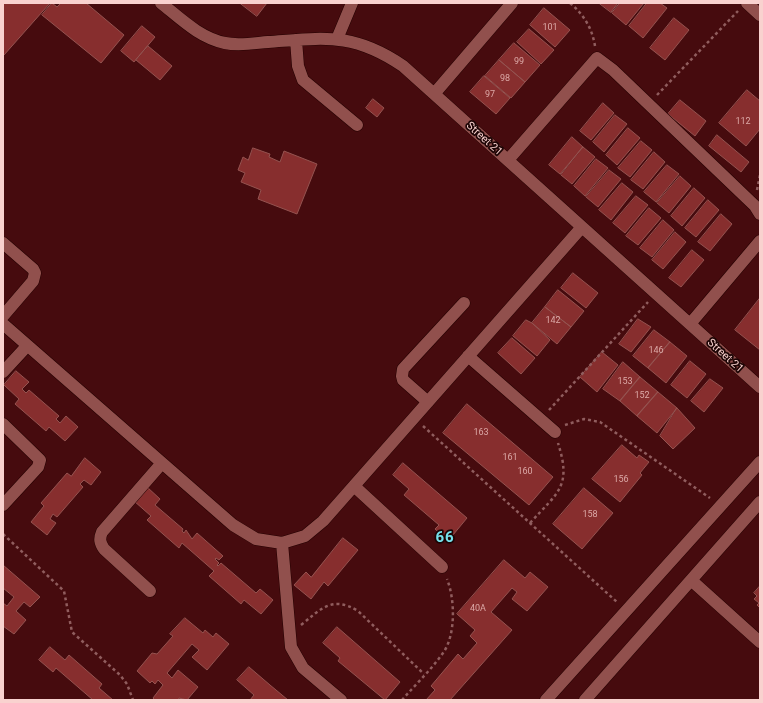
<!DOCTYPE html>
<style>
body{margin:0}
#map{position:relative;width:763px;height:703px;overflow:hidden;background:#460b0e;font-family:Roboto,sans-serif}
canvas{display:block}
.frame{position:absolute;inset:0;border:4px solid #f9d2cf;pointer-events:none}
</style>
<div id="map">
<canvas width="763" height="703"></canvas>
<div class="frame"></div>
</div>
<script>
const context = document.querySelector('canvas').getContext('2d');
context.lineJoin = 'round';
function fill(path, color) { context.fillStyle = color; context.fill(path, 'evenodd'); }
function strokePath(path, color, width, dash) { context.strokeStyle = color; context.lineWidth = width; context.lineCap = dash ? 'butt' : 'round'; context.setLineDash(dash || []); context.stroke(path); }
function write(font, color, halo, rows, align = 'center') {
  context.font = font + ' Roboto,sans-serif'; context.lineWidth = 3.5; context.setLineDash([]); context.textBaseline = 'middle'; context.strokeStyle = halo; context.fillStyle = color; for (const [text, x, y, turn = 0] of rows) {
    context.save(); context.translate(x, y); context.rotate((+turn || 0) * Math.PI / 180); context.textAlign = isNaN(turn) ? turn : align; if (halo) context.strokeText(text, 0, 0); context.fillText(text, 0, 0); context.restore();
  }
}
const building = new Path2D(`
 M3,3H50L4,55L3,53Z
 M52,3L57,7L61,3H86L124,35L101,63L42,15Z
 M240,3H267L257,16Z
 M599,3H618L611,12Z
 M620,3H644L626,25L612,13Z
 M647,3H660L667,8L643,38L629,26Z
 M544,8L570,30L555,47L530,25Z
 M674,18L689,30L665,60L650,48Z
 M142,26L155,37L134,62L121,51Z
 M529,29L554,50L541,64L517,42Z
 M514,43L540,65L525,82L499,60Z
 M148,46L172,66L160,80L136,60Z
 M499,60L525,82L511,98L485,76Z
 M484,76L510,98L496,114L470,92Z
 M747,90L760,101V129L746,146L719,123Z
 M373,99L384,108L377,117L366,108Z
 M680,100L706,121L695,136L668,114Z
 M603,103L614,113L591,140L580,131Z
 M615,115L627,124L604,152L593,142Z
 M628,128L640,138L617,165L606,155Z
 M717,135L749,162L741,172L709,146Z
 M572,137L583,147L560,174L549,165Z
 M641,141L652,150L630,177L618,168Z
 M583,147L595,157L572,184L561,175Z
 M253,148L270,154L269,157L280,162L284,151L317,164L297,214L258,199L261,190L241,182L245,173L238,170L243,157L248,160Z
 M654,152L665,162L643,189L631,180Z
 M596,159L608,168L585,196L574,186Z
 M667,165L679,174L656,202L644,192Z
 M609,170L621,179L598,207L586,197Z
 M680,176L691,186L669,213L657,203Z
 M622,183L633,192L611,220L599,210Z
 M694,188L705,198L682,226L671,216Z
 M636,196L648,205L625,233L613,223Z
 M708,200L719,210L696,237L685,228Z
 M649,208L661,218L638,245L626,236Z
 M721,214L732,224L710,251L698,242Z
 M663,220L674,230L652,257L640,248Z
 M675,232L686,242L663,269L652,260Z
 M692,250L704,260L681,287L669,278Z
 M573,273L598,293L586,308L561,288Z
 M558,290L584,311L571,327L545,307Z
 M760,298V350L735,330Z
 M545,307L571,327L557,344L532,323Z
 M638,319L651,327L631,352L619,344Z
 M526,320L532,323L550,340L537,356L513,336Z
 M654,330L670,342L648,368L633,356Z
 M512,338L535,358L521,374L498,353Z
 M670,342L687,356L666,383L648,368Z
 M602,352L618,365L597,392L580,377Z
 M690,361L706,374L687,398L671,385Z
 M623,362L640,377L620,401L603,389Z
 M16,371L29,382L22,389L26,393L29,390L59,416L56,419L60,423L66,416L78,427L65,441L49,427L46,431L15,404L19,399L4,385Z
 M640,377L658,392L637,416L620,401Z
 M710,379L723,388L704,412L691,401Z
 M658,392L677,408L657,433L637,416Z
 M467,404L553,477L529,505L443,433Z
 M677,408L695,428L673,449L660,436Z
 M622,445L637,458L639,455L649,462L640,473L642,475L620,502L592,479Z
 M85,458L101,472L91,485L84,480L80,484L83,487L57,517L53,514L50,519L56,523L47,535L31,522L44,506L41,503L67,473L71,476Z
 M403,463L467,518L448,541L435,529L439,525L404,495L409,489L393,475Z
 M147,487L160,499L155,505L183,529L182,531L184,533L186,530L192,539L197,533L223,556L219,560L216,558L215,559L219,563L217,565L218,566L221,563L256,593L260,589L273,600L261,614L244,600L241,604L209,576L214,571L182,543L179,548L147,520L151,516L134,501Z
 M584,488L613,513L582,549L553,524Z
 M343,538L358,550L328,586L324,582L311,599L294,585L306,572L311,577Z
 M504,560L525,578L530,572L548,587L527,611L512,599L517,592L512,588L491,612L512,630L450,700H426L435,690L431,686L458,654L463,659L477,643L470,636L475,630L457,614Z
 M3,565L40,597L30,607L24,602L16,611L26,620L14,634L3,626V603L7,606L14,597L3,588Z
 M760,586V608L757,605L759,603L754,599L757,596L754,593Z
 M185,618L203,633L205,630L213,637L216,633L229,644L207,670L192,657L199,650L192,644L167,673L172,678L178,670L198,687L187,700L179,698L178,700H155L153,698L163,685L158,680L155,684L152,681L150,683L137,671L152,653L157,654L173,636L170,634Z
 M337,627L400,682L385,700L338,661L340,658L323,643Z
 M50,647L65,660L69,655L102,684L99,688L113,700H93L56,668L53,672L39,660Z
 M249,667L270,685L288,700H250L254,695L237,680Z`);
const path = new Path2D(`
 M570,3C584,15 592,28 595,46
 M657,95L738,11
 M757,190L760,175
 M549,410L648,302
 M565,425L584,419L600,422L710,498
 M423,426L618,603
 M530,523C558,492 572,487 558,443
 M3,534L64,591L72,632L120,675L127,684L133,700
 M301,625C321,609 332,595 358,611L424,674
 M402,700C415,685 431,670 443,653C456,635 455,599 447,579`);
const minor = new Path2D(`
 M161,3C181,19 200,38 225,43C239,46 255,43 268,42C325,38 353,32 403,66L760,387
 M747,3L760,15
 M337,39L352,3
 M296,40L298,66L303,80L357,125
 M434,94L512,3
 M508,160L597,58L613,70L755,206L760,214
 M3,243L33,269L35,273L33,281L3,316
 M3,324L233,525L256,539L282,543L305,536L323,521L582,227
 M690,324L760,241
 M468,356L555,432
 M3,372L27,346
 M428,402L403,380L402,376L403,369L464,303
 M3,424L40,460L38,467L3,505
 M354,486L442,567
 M282,543L291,647L303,668L341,700
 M691,580L760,642
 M150,591L104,549C100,543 99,539 102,532L162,463
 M546,700L760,462
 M585,700L760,502`);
const numberNames = [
 ["101",550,28],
 ["99",519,62],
 ["98",505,79],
 ["97",490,95],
 ["112",743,122],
 ["142",553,321],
 ["146",656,351],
 ["153",625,382],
 ["152",642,396],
 ["163",481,433],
 ["161",510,458],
 ["160",525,472],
 ["156",621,480],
 ["158",590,515],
 ["40A",478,609]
];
const streetNames = [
 ["Street 21",484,139,42],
 ["Street 21",725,356,42]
];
const districtNames = [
 ["66",445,538]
];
fill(building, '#872e2e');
strokePath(building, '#945350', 1);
strokePath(minor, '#250001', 13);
strokePath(path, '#905d5e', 2.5, [3, 3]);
strokePath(minor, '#91504d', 12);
write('9px', '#dca9a7', null, numberNames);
write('11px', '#f9d2cf', '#1d0505', streetNames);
context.letterSpacing = '1px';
write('bold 15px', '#77e2ec', '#1d0505', districtNames);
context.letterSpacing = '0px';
</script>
